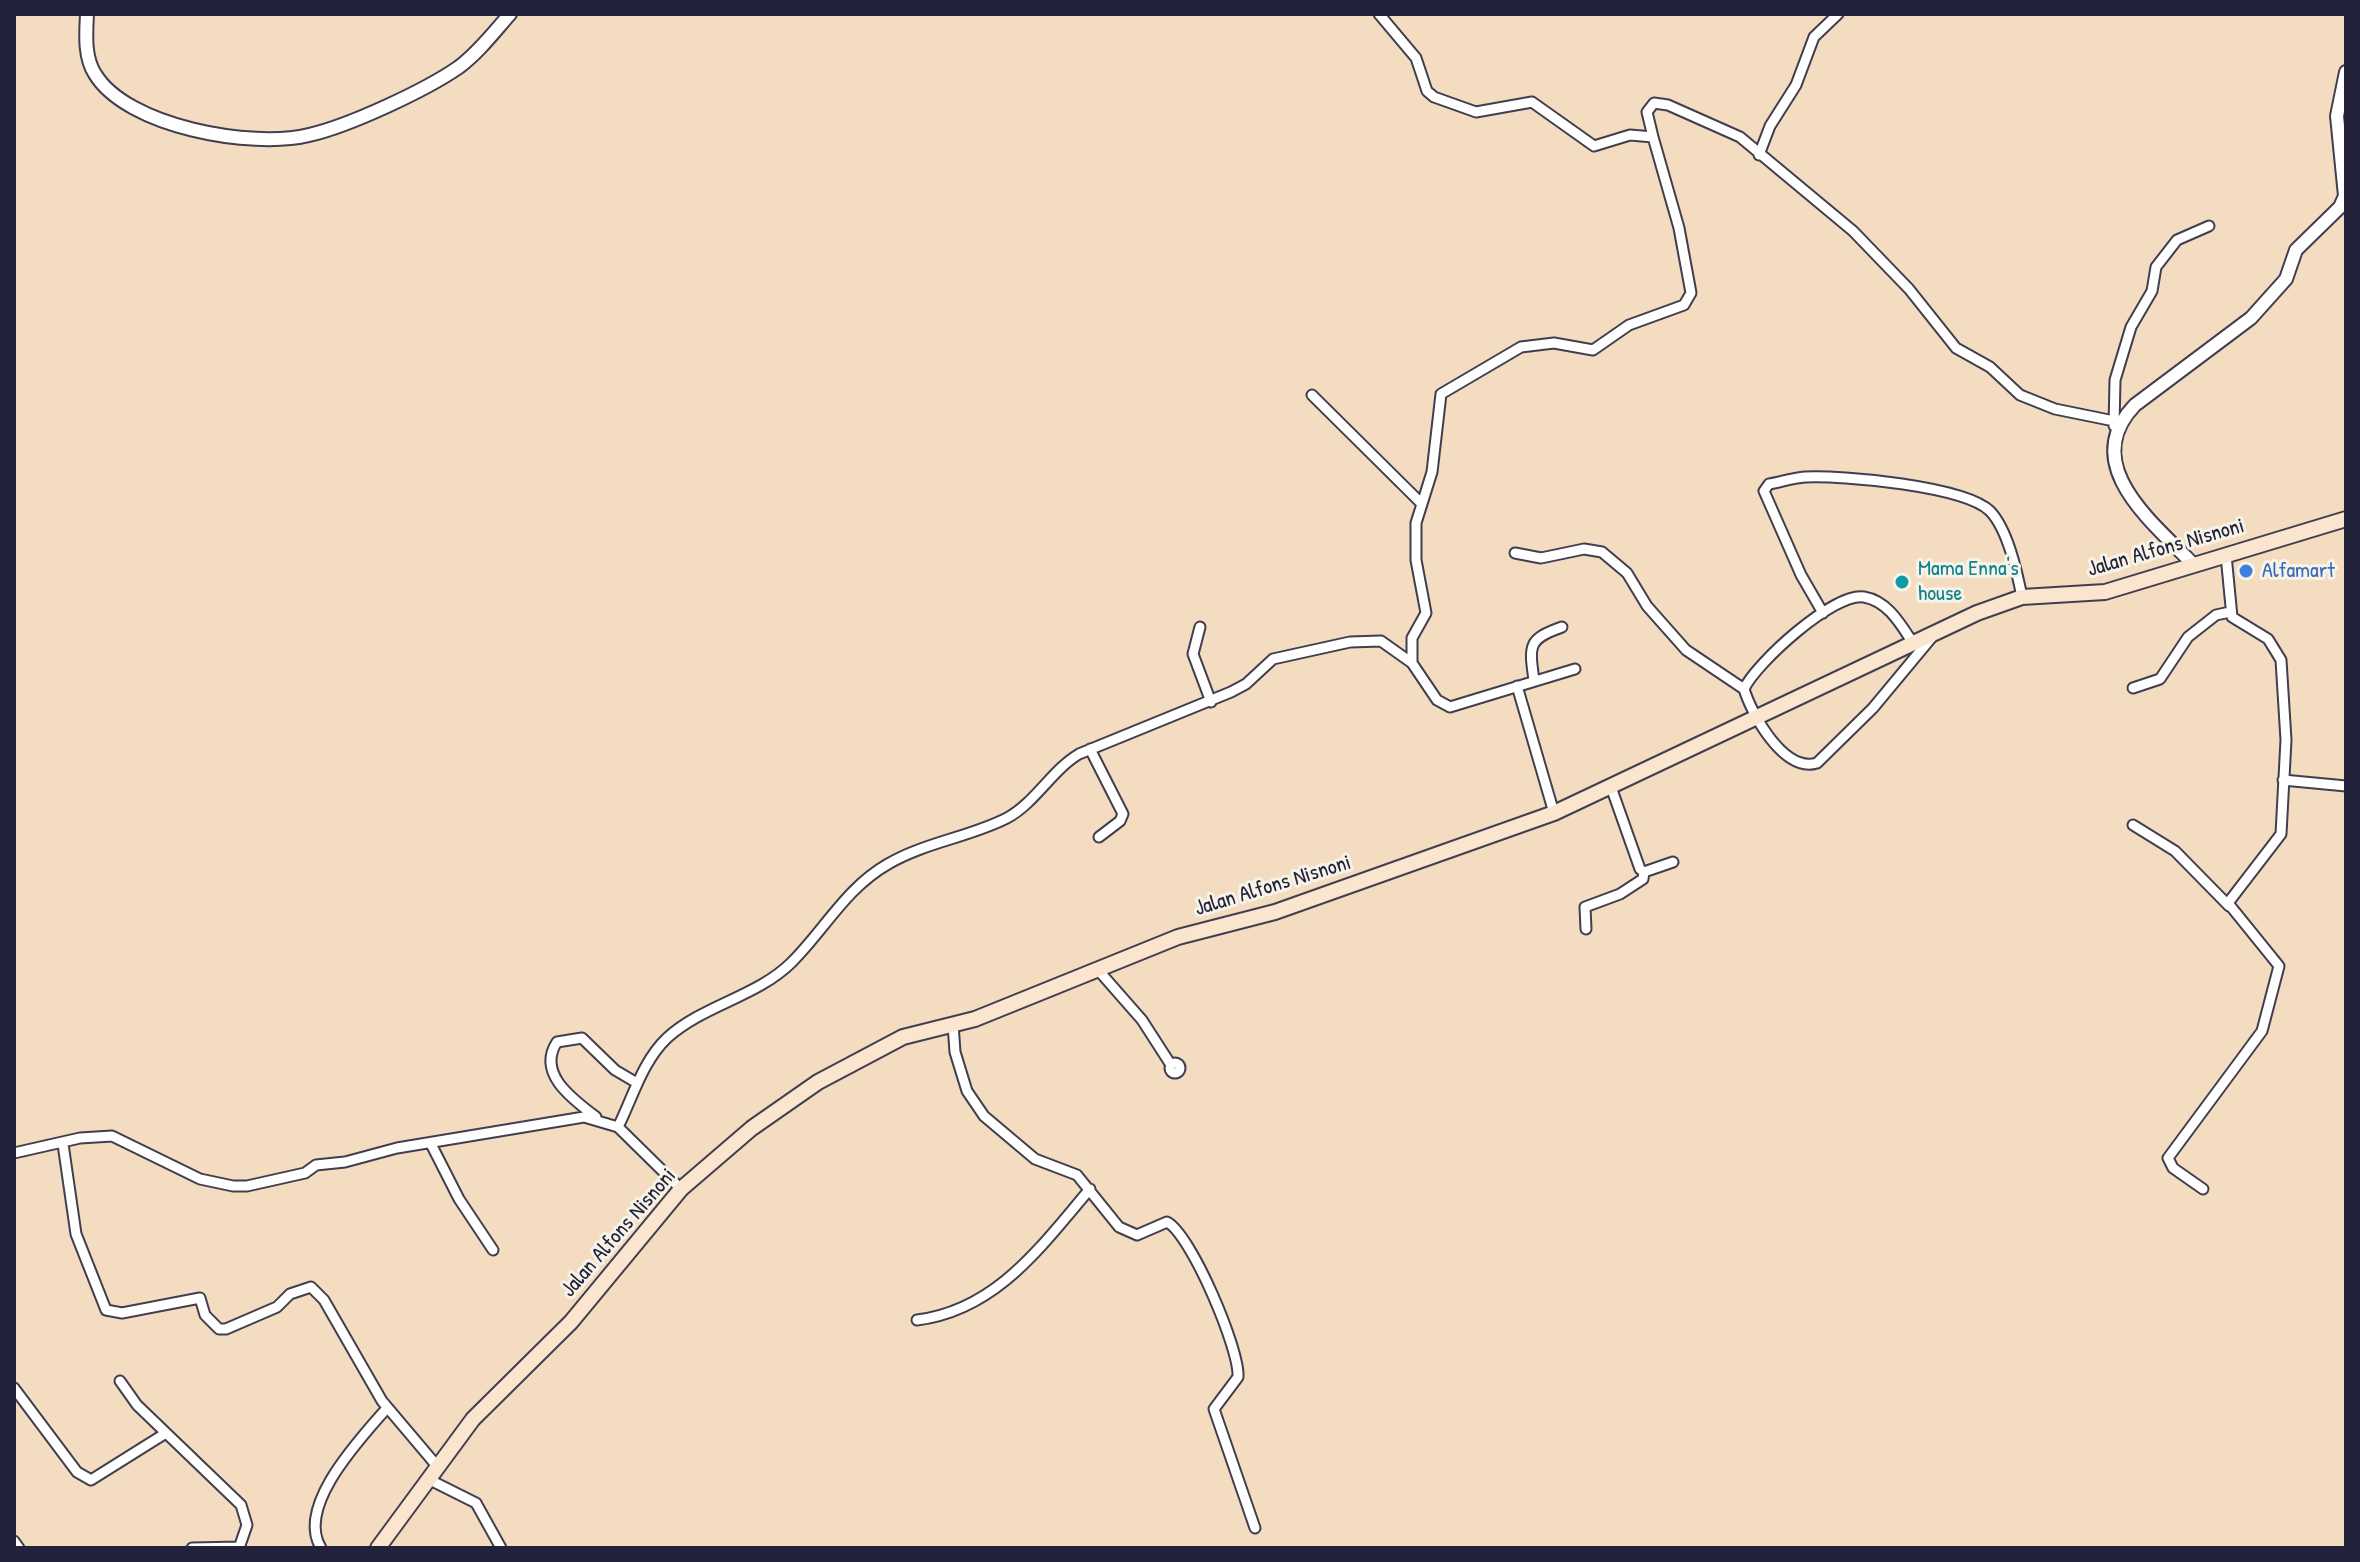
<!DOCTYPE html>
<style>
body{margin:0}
#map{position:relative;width:2360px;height:1562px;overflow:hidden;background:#f3dcbf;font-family:"Patrick Hand",sans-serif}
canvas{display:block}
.frame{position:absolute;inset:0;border:16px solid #22223b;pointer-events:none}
</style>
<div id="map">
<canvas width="2360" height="1562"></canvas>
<div class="frame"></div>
</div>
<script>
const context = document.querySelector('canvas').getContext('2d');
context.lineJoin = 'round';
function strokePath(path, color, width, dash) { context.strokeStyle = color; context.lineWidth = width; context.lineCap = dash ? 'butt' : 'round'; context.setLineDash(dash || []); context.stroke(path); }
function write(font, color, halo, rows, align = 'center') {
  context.font = font + ' "Patrick Hand",sans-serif'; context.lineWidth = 6; context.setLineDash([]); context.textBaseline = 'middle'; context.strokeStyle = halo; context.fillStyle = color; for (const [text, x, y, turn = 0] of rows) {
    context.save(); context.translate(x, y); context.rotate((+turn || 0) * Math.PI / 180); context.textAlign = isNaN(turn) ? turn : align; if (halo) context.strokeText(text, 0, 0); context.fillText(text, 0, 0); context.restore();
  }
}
const minor = new Path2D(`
 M1379,14L1416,58L1427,91L1434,97L1476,112L1532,102L1594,146L1630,135L1653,137L1679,228L1691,293L1684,305L1629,325L1593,350L1554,343L1521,347L1441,394L1432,472L1416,523V560L1426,613L1412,638V663
 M1653,137L1647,112L1654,103L1668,105L1740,137L1853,231L1909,289L1956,348L1990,367L2020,395L2055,409L2114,421
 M1759,155L1770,126L1796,85L1814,37L1838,14
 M1312,395L1422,504
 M2114,426L2115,380L2131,327L2152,291L2156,267L2177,240L2209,226
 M1515,553L1541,558L1584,549L1602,552L1627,573L1647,606L1686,650L1744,689
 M1823,613L1801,575L1764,491L1769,484C1780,482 1793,478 1805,477C1842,475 1964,486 1990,511C2008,530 2017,572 2022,597
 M1200,627L1193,654L1211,702
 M1913,643C1901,625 1888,601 1864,597C1834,592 1756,663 1744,689C1752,715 1784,773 1817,763L1873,708L1932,637
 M1534,680C1529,645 1528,639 1562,627
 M1517,686L1554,813
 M2133,688L2160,679L2188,637L2216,615L2230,612
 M1090,749L1123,814L1120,821L1099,837
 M2283,780L2346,786
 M1611,787L1640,869L1644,872L1673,862
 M2133,825L2175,851L2229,906
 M1586,929L1585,907L1620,894L1643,879L1644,872
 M1099,971L1142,1020L1171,1065
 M953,1024L955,1052L967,1091L984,1116L1035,1159L1077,1175L1119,1227L1137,1235L1167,1222C1191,1234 1240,1350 1238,1377L1214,1409L1255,1528
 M1170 1068a5 5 0 1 1 10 0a5 5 0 1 1-10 0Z
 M596,1117C574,1100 536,1074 557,1042L582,1038L615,1070L637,1083
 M618,1127C633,1097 642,1062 667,1038C703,1005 757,997 792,962C825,929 846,888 888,864C926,842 970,837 1007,818C1035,803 1052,770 1079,754L1231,692L1246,684L1273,659L1350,642L1381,641L1412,663L1437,700L1450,707L1575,669
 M63,1144L76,1234L106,1310L122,1313L200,1298L205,1315L219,1329H226L277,1307L290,1294L311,1287L324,1300L382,1401L437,1466
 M431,1144L459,1199L493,1250
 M14,1153L80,1138L112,1136L200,1179L233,1186H247L305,1173L316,1165L345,1162L397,1148L584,1117L618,1127L681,1189
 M2203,1189L2173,1168L2168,1158L2262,1031L2279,966L2228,903L2281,834L2286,740L2281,660L2268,639L2232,617L2226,555
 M917,1320C997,1310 1042,1245 1090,1189
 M120,1381L137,1405L241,1505L247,1525L239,1548
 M14,1388L77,1472L91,1480L166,1433
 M428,1479L476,1503L501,1548
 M14,1541L19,1548
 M192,1548L239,1547
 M321,1548C295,1506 362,1437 387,1408`);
const tertiary = new Path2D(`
 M87,14C86,33 84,57 95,74C127,127 252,149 309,135C349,126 426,90 459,67C479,52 494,32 510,14
 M2192,563C2152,522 2078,464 2135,405L2251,318L2286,279L2296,250L2340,207L2345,196L2337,116L2346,72`);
const secondary = new Path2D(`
 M378,1548L473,1419L571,1322L681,1189L752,1128L818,1082L903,1037L975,1019L1178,937L1275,912L1554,813L1977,613L2022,597L2105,592L2346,519`);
const markers = [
 [2246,571,8,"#3f7fe0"],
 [1902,582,8,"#0f9aa8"]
];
const streetNames = [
 ["Jalan Alfons Nisnoni",2166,548,-16],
 ["Jalan Alfons Nisnoni",1273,886,-17],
 ["Jalan Alfons Nisnoni",619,1233,-49]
];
const cultureNames = [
 ["Mama Enna's",1918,569],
 ["house",1918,594]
];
const shopNames = [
 ["Alfamart",2262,571]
];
strokePath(minor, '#413e4f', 13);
strokePath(tertiary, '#413e4f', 16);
strokePath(secondary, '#413e4f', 18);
strokePath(minor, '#fff', 9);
strokePath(tertiary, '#fff', 12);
strokePath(secondary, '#fbe5cf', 14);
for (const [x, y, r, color] of markers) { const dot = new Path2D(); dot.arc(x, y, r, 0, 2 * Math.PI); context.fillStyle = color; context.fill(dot); strokePath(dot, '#f7f3e8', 3); }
write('22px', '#22223b', '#f7f3e8', streetNames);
write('22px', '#0d838f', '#f7f3e8', cultureNames, 'left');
write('22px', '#366cbe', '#f7f3e8', shopNames, 'left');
</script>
